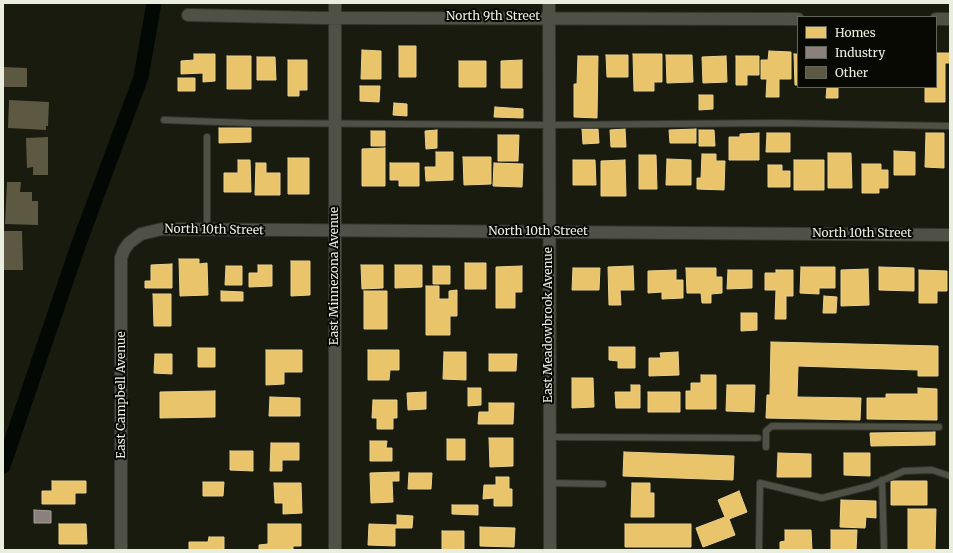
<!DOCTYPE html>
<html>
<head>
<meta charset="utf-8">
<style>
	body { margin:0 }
	#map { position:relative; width:953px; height:553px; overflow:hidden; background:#191b0e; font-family:Merriweather,serif }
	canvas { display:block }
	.frame { position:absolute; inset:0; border:4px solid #eaeede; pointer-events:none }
	.legend { position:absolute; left:797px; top:16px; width:140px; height:72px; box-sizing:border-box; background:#080902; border:1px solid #62655a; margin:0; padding:5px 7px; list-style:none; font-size:12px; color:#eaeede }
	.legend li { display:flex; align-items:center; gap:8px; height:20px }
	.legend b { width:20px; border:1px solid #62655a }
</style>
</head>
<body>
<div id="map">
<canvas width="953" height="553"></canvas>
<div class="frame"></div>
<ul class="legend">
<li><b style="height:11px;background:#e9c46a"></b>Homes</li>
<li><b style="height:11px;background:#8a817c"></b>Industry</li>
<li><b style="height:11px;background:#5d5842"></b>Other</li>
</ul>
</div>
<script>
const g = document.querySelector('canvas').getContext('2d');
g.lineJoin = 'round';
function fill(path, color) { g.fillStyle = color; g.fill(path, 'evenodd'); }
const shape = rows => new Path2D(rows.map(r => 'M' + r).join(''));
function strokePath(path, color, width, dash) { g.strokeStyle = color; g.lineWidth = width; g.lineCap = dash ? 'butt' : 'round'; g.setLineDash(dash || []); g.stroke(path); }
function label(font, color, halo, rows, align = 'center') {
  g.font = font + ' Merriweather,serif'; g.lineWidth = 4; g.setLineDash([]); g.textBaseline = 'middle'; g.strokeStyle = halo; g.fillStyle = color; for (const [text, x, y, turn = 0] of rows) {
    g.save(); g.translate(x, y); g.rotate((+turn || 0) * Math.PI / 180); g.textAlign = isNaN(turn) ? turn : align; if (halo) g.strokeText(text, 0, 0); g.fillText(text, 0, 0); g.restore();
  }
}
const homes = shape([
	[399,46,416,46,416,77,399,77,399,46],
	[362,50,381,51,381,79,361,79,362,50],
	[769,51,791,52,791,79,779,79,779,97,766,97,767,79,761,79,761,60,768,60,769,51],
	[936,53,950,53,950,63,945,63,945,102,925,102,925,87,936,87,936,53],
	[194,54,215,54,215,81,203,82,203,73,181,74,181,61,194,60,194,54],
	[633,54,662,54,662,82,654,82,654,91,634,91,633,54],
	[794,54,798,54,798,85,795,85,794,54],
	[606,55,628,55,628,77,607,77,606,55],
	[666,55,692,55,693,82,667,83,666,55],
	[227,56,251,56,251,89,227,89,227,56],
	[578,56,598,56,597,118,574,117,574,84,577,84,578,56],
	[726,56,727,82,703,83,702,57,726,56],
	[736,56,759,56,759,75,747,75,747,85,736,85,736,56],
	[257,57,275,57,276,80,257,80,257,57],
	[288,60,307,60,307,90,299,90,299,96,288,96,288,60],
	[522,60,522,88,501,88,501,61,522,60],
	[459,61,486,61,486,87,459,87,459,61],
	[178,78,195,78,195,91,178,91,178,78],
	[360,86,380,86,379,102,360,101,360,86],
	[827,87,838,87,838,98,826,98,827,87],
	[699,95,713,95,713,109,699,110,699,95],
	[394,103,407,104,407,116,393,115,394,103],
	[495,107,523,109,523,118,494,117,495,107],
	[219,128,251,128,251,142,219,143,219,128],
	[582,129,598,129,599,143,583,144,582,129],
	[625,129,626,147,611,147,610,130,625,129],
	[696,129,696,143,670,143,669,130,696,129],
	[437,130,437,148,426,149,425,131,437,130],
	[699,130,714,130,715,146,699,146,699,130],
	[371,131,385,131,385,146,371,146,371,131],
	[759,133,759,160,729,160,729,137,740,137,740,134,759,133],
	[767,133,790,133,790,152,766,152,767,133],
	[926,133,944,133,944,168,925,167,926,133],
	[498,135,519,135,518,161,498,161,498,135],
	[385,148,385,186,362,186,362,149,385,148],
	[894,151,915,152,915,175,894,175,894,151],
	[436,152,453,152,453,180,426,181,425,167,436,167,436,152],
	[828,153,851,153,852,188,828,188,828,153],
	[702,154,716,154,716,161,725,161,724,190,697,189,697,178,701,178,702,154],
	[639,155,656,155,657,189,639,189,639,155],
	[463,157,491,157,491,184,464,185,463,157],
	[288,158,309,158,309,194,288,194,288,158],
	[667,159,691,160,691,185,666,185,667,159],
	[238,160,250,160,251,192,224,192,224,173,238,173,238,160],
	[573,160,595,160,596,185,573,185,573,160],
	[625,160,626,196,601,196,601,161,625,160],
	[794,160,824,160,824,190,794,190,794,160],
	[256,163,266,163,266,173,280,173,280,195,255,195,256,163],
	[390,163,419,163,419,186,399,186,399,180,390,180,390,163],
	[494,163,523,164,522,187,493,186,494,163],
	[862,164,881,164,881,170,888,170,888,188,879,188,879,193,862,193,862,164],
	[768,165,782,165,782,171,790,171,790,187,768,187,768,165],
	[179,259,199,259,199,264,207,263,208,295,180,296,179,259],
	[291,261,310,261,310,295,291,296,291,261],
	[465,263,486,263,486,289,465,289,465,263],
	[172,264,172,288,145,288,145,281,151,281,151,265,172,264],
	[258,265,272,265,272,286,249,287,249,273,258,273,258,265],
	[361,265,383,265,383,288,362,289,361,265],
	[395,265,422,265,422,287,395,288,395,265],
	[226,266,242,266,242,285,225,285,226,266],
	[433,266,450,266,450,284,433,284,433,266],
	[522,266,522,292,515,292,515,308,496,308,496,267,522,266],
	[633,266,634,290,620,290,621,305,609,305,608,267,633,266],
	[801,267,835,267,835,288,819,288,819,294,800,293,801,267],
	[879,267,914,268,914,291,879,290,879,267],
	[573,268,600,268,599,290,572,290,573,268],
	[686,268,716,268,716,277,722,277,722,293,711,294,711,303,702,303,701,293,687,293,686,268],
	[868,269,869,305,841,306,841,270,868,269],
	[676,270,676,280,683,280,683,298,662,299,662,292,648,293,648,271,676,270],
	[728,270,752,270,752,288,727,289,728,270],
	[776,270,793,270,793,296,786,296,786,319,775,319,776,290,765,290,765,273,776,273,776,270],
	[919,270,947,271,947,291,937,291,937,303,919,303,919,270],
	[426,286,439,286,439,299,449,299,449,291,457,290,457,316,450,316,450,335,426,335,426,286],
	[221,291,243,292,243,301,221,301,221,291],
	[364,291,387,291,387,329,364,329,364,291],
	[153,294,171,294,171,326,154,326,153,294],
	[824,296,837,297,836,313,823,313,824,296],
	[741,313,757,313,757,330,741,331,741,313],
	[771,342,938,346,938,376,918,376,918,370,798,366,797,397,861,398,860,420,766,418,767,395,770,395,771,342],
	[609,347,635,347,635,368,618,368,618,361,609,360,609,347],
	[198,348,215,348,215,367,198,367,198,348],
	[266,350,302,350,302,372,284,372,284,384,266,385,266,350],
	[368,350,399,350,399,370,390,370,389,380,368,380,368,350],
	[444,352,466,352,466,380,443,379,444,352],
	[678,352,679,375,649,376,649,358,661,358,660,353,678,352],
	[155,354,172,354,172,374,154,373,155,354],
	[489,354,517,354,516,371,489,371,489,354],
	[701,375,716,375,716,409,686,409,686,391,691,391,691,383,701,383,701,375],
	[572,378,593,378,594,407,572,408,572,378],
	[631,385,640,385,640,408,616,408,615,392,631,392,631,385],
	[727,385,755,385,754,412,726,411,727,385],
	[468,388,481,388,481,405,468,406,468,388],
	[918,388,937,389,937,420,867,419,867,398,886,398,886,394,918,394,918,388],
	[215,391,215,417,160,418,160,392,215,391],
	[426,392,426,409,408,410,407,393,426,392],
	[648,392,680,392,680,412,648,412,648,392],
	[270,397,300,398,300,416,269,416,270,397],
	[373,400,397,400,397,418,393,418,393,429,377,429,377,418,372,418,373,400],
	[489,403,514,403,513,424,478,424,479,412,489,412,489,403],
	[935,432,935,445,871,446,870,433,935,432],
	[489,438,513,438,513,466,490,467,489,438],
	[447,439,465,439,465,460,447,460,447,439],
	[370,441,387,441,386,448,392,448,392,461,370,461,370,441],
	[271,443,299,443,299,460,282,460,282,471,270,471,271,443],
	[230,451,253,451,253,471,230,470,230,451],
	[624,452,734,456,733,480,623,476,624,452],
	[778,453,811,454,811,477,777,477,778,453],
	[844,453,870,453,870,476,844,475,844,453],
	[399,472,399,481,392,481,393,502,371,503,370,473,399,472],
	[409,473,432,473,431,489,408,489,409,473],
	[496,477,509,477,509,489,512,489,512,506,494,506,494,498,483,499,484,485,496,485,496,477],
	[52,481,86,481,86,493,75,493,75,504,42,504,42,491,52,491,52,481],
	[891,481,927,481,927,505,891,505,891,481],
	[203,482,224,482,223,496,203,496,203,482],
	[274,483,301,483,302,513,283,514,283,503,275,503,274,483],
	[632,483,650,483,650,493,654,493,654,517,631,517,632,483],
	[739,491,747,512,729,519,735,535,703,547,696,528,725,517,718,500,739,491],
	[841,500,876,501,876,518,866,517,865,528,840,527,841,500],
	[452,505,478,505,478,515,452,514,452,505],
	[908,509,936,509,935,550,908,550,908,509],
	[397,515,413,516,412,528,395,528,395,546,368,545,369,524,397,525,397,515],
	[59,524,86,524,87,544,59,544,59,524],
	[268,524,301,524,301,546,293,546,293,550,259,550,259,545,268,544,268,524],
	[625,524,691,524,691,547,625,547,625,524],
	[480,527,515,528,514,547,480,546,480,527],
	[785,530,811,530,812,550,780,550,780,542,785,541,785,530],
	[831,530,857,530,856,550,831,550,831,530],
	[442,531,464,531,464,550,442,550,442,531],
	[209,537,224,537,224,550,189,550,189,542,208,542,209,537]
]);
fill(homes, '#e9c46a');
strokePath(homes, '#e9d18d', 1);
const industry = shape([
	[34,510,51,511,51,523,34,523,34,510]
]);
fill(industry, '#8a817c');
strokePath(industry, '#a7a299', 1);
strokePath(shape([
	[3,466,78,246,141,77,154,3]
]), '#020905', 15);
fill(shape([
	[3,67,27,68,27,87,3,87],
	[9,100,49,102,48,126,46,126,46,130,8,128],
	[48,137,48,175,33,175,33,167,27,168,26,138],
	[7,182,21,182,20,192,32,192,32,201,38,201,38,225,5,224],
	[3,231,22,231,23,270,3,270]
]), '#5d5842');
const service = shape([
	[164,120,249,123,549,125,778,123,950,126],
	[207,230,207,137],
	[549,437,758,438],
	[766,447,766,431,772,426,939,427],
	[882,480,884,549],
	[549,483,603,484],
	[759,548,760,483,822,498,870,486,904,471,932,470,950,476]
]);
const minor = shape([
	[549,3,550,550],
	[188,15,321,18,798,19],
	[936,19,950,19],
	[121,550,121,258,124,250,129,243,141,234,162,229,950,235],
	[335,550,335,3]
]);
strokePath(service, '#32342a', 8);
strokePath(minor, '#32342a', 14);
strokePath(service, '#4f5146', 6);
strokePath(minor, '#4f5146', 12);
label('12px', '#eaeede', '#080902', [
	["North 9th Street",493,17],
	["North 10th Street",214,230,1],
	["North 10th Street",538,232],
	["North 10th Street",862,234],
	["East Minnezona Avenue",335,276,-90],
	["East Meadowbrook Avenue",549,325,-90],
	["East Campbell Avenue",122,395,-90]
]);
</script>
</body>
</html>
